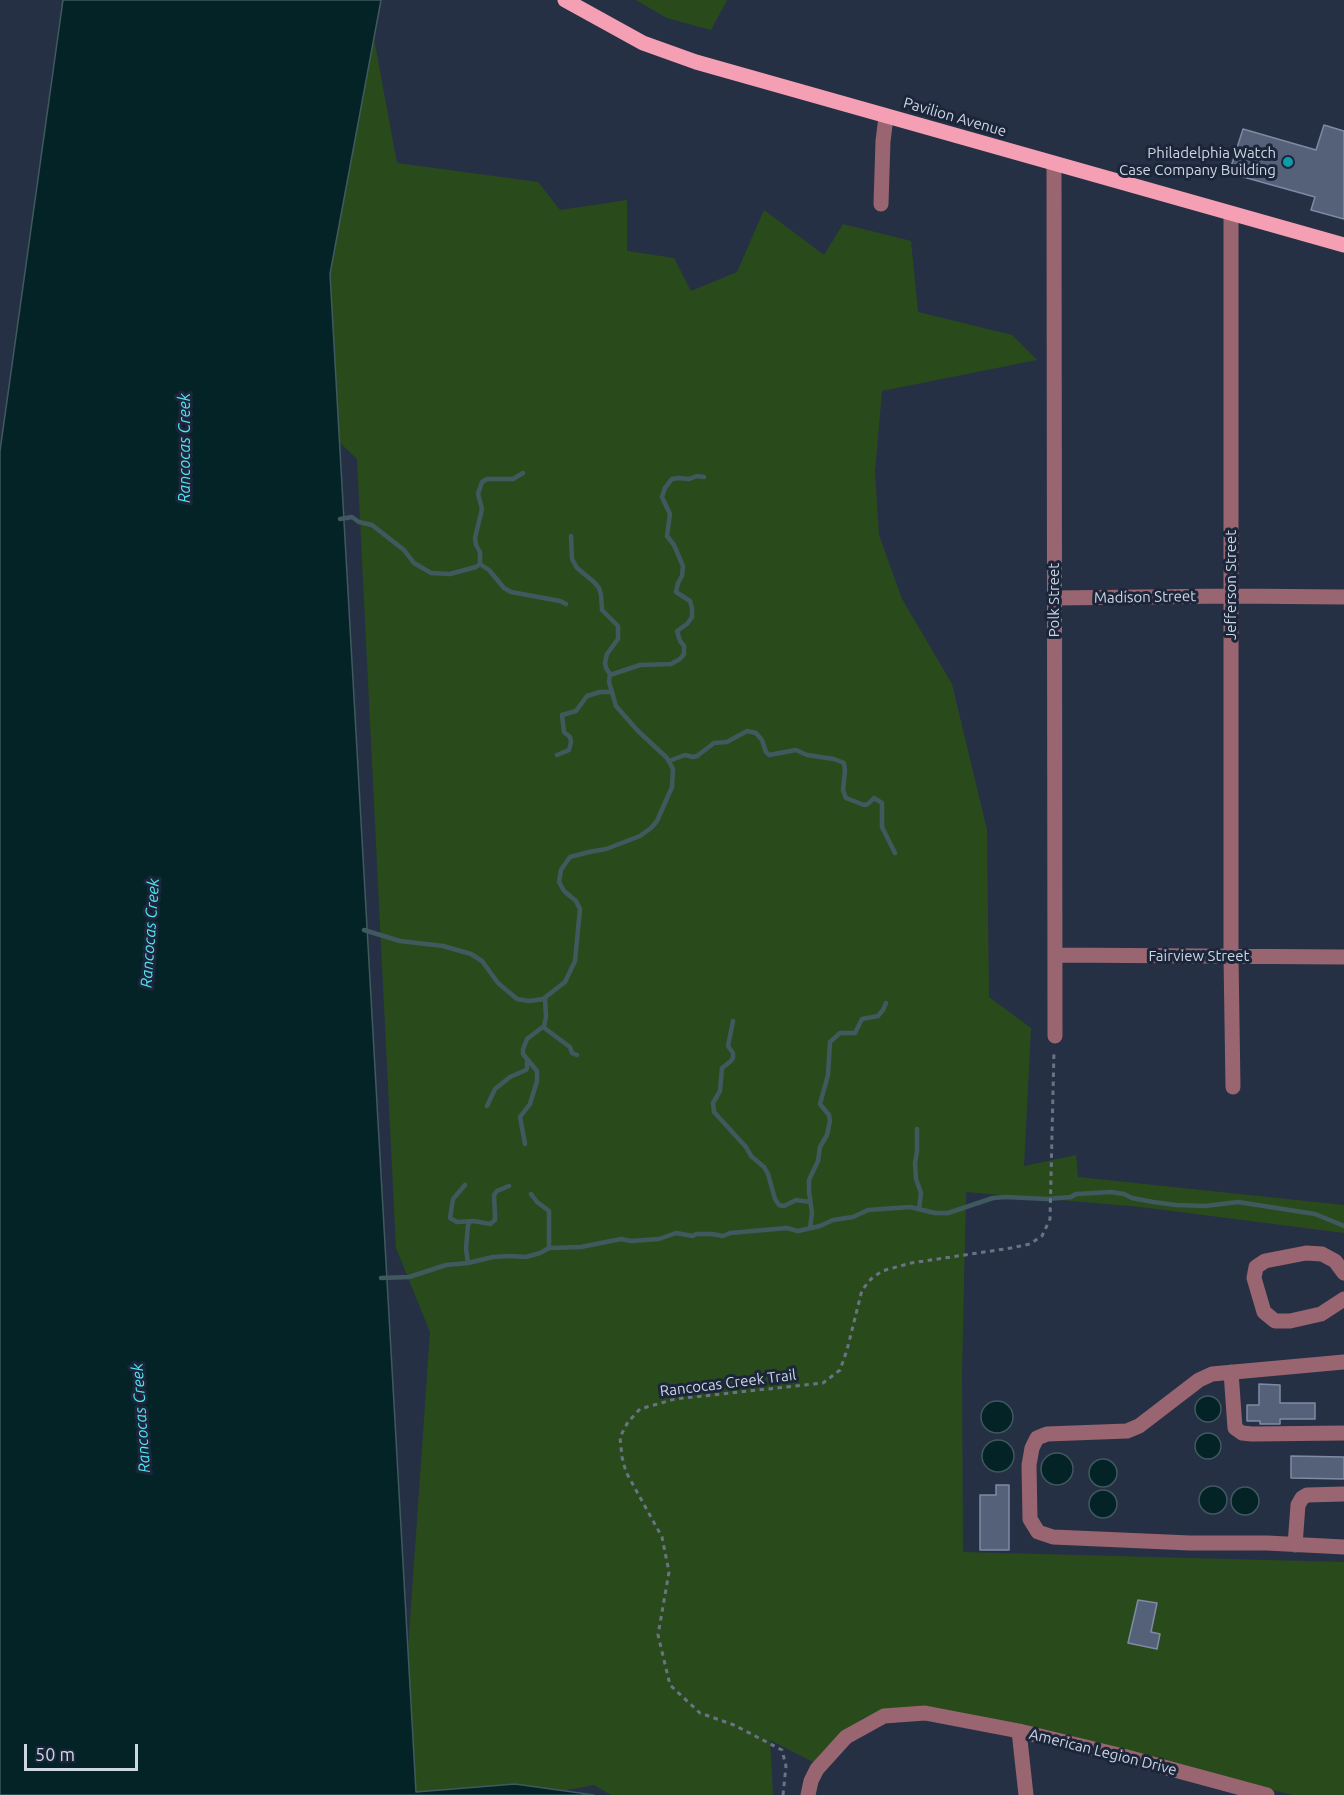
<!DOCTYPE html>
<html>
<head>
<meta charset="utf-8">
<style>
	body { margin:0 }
	#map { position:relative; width:1344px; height:1795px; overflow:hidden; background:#263044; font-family:Ubuntu,sans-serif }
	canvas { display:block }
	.scale { position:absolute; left:24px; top:1744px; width:114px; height:27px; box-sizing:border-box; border:3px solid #cfd6e3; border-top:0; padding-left:8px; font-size:18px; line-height:21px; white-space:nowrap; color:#cfd6e3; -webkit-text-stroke:4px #1c263a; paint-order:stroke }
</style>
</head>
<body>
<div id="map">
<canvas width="1344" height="1795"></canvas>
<div class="scale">50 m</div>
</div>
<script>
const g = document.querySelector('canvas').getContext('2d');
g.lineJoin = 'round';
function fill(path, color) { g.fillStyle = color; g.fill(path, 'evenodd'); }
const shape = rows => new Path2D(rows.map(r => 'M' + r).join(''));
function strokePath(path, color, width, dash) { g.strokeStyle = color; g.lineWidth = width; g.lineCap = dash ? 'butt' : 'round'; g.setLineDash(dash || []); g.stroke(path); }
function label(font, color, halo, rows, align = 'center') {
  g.font = font + ' Ubuntu,sans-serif'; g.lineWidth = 6; g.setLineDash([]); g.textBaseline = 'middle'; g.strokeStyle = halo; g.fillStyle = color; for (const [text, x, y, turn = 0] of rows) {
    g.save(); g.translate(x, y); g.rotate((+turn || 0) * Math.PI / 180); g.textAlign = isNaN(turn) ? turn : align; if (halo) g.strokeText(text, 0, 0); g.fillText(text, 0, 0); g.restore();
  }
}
fill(shape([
	[636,0,727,0,711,30,667,18],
	[369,12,397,163,538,182,560,210,627,200,627,251,674,258,691,291,737,272,764,210,824,255,843,224,911,241,918,312,1012,335,1037,360,882,391,875,472,879,535,902,599,952,684,987,830,989,997,1031,1028,1024,1166,1076,1155,1078,1177,1344,1205,1344,1233,1141,1207,966,1192,962,1373,963,1552,1344,1562,1344,1795,1293,1795,918,1706,863,1718,817,1764,770,1740,773,1795,611,1795,594,1785,540,1795,398,1795,430,1332,396,1248,357,459,332,435,322,322]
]), '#294b1c');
const water = shape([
	[63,0,381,0,330,274,416,1792,515,1784,594,1795,0,1795,0,451,63,0],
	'1195 1409a13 13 0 1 1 26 0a13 13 0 1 1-26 0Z',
	'981 1417a16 16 0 1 1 32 0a16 16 0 1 1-32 0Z',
	'1195 1446a13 13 0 1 1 26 0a13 13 0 1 1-26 0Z',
	'982 1456a16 16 0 1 1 32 0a16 16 0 1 1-32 0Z',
	'1041 1469a16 16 0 1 1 32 0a16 16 0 1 1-32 0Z',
	'1089 1473a14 14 0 1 1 28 0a14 14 0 1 1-28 0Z',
	'1199 1500a14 14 0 1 1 28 0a14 14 0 1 1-28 0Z',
	'1231 1501a14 14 0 1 1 28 0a14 14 0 1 1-28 0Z',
	'1089 1504a14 14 0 1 1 28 0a14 14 0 1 1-28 0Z'
]);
fill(water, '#032327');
strokePath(water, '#40595f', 1.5);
strokePath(shape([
	[340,519,352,517,359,522,372,525,404,550,414,563,431,573,450,574,476,567,480,564],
	[480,564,480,552,476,545,475,538,482,509,478,494,482,482,487,479,513,479,523,473],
	[480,564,489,570,504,588,511,592,560,601,566,604],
	[610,675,640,665,671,664,680,659,684,654,684,646,680,641,677,631,687,624,692,617,692,608,690,601,676,592,678,583,682,576,683,566,674,545,667,536,670,514,662,497,665,488,672,479,678,478,689,479,697,476,704,477],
	[557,755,569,750,571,742,570,737,564,732,562,715,576,711,587,696,600,692,612,692],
	[669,761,685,755,693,757,697,756,714,743,727,742,747,731,756,733,762,740,766,752,769,755,796,750,807,755,834,759,844,763,845,771,843,790,846,798,864,805,868,804,874,798,882,803,882,827,895,853],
	[364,930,400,941,443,946,471,954,482,961,498,983,517,999,529,1001,543,999,565,982,575,961,580,909,576,901,564,891,559,882,561,870,565,864,570,857,589,852,606,849,640,836,651,828,657,821,672,787,673,769,667,758,637,730,616,706,609,682,610,674,606,668,605,663,607,654,618,639,618,626,602,610,601,595,599,588,594,582,577,568,572,559,571,536],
	[733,1021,728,1046,733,1053,733,1058,731,1061,722,1068,720,1091,713,1103,714,1112,746,1147,751,1156,764,1167,768,1174,775,1199,779,1205,784,1206,796,1200,810,1202],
	[543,1027,570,1047,572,1053,577,1055],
	[487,1106,495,1089,510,1077,526,1070,527,1068,527,1060],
	[917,1129,917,1151,915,1163,916,1179,921,1193,919,1209],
	[525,1144,520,1117,530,1104,537,1081,537,1071,523,1054,523,1049,527,1039,544,1026,546,1017,545,998],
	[465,1185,453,1199,450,1218,457,1222,474,1221,490,1224,495,1220,495,1216,494,1195,497,1191,509,1186],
	[531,1194,537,1202,549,1211,549,1248],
	[810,1228,812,1213,809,1192,809,1180,818,1161,820,1147,827,1135,830,1121,829,1115,820,1104,828,1075,830,1042,840,1033,855,1033,862,1019,878,1016,883,1010,886,1003],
	[468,1263,466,1249,468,1225,470,1222],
	[381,1278,409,1277,446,1265,468,1263,493,1257,510,1256,526,1257,540,1253,549,1248,581,1247,621,1239,631,1241,659,1239,676,1233,693,1236,696,1234,712,1234,723,1236,730,1233,787,1228,798,1231,820,1226,833,1220,853,1217,868,1210,910,1207,935,1213,948,1213,993,1198,1005,1197,1047,1199,1071,1197,1076,1194,1111,1192,1124,1194,1132,1198,1153,1202,1176,1205,1205,1206,1238,1202,1315,1214,1344,1226]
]), '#40595f', 4.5);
const building = shape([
	[1324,125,1344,131,1344,219,1311,210,1315,197,1229,173,1243,129,1316,150,1324,125],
	[1259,1384,1280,1385,1280,1403,1315,1403,1315,1419,1280,1419,1280,1424,1260,1424,1260,1421,1247,1421,1247,1405,1259,1405,1259,1384],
	[1291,1456,1344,1457,1344,1479,1291,1478,1291,1456],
	[996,1485,1009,1485,1009,1550,980,1550,980,1495,996,1495,996,1485],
	[1138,1600,1157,1603,1151,1632,1160,1634,1157,1649,1128,1643,1138,1600]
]);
fill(building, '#556178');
strokePath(building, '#7f8ba4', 1.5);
strokePath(shape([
	[783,1795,786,1766,782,1750,734,1725,700,1713,670,1685,658,1635,669,1572,662,1537,626,1472,622,1457,620,1437,628,1422,640,1409,675,1399,823,1383,840,1370,847,1350,862,1290,871,1279,882,1271,911,1263,1011,1248,1030,1244,1042,1236,1050,1219,1054,1050]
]), '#6a7384', 3, [4.5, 4.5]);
strokePath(shape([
	[1054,164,1055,1036],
	[881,204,883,141,886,117],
	[1231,214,1231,957,1233,1087],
	[1054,598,1231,596,1344,597],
	[1055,955,1344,957],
	[1344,1273,1335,1261,1322,1254,1306,1253,1265,1261,1256,1267,1254,1278,1264,1312,1275,1321,1290,1321,1321,1314,1344,1299],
	[1344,1362,1212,1374,1199,1380,1139,1426,1127,1431,1047,1434,1037,1438,1032,1448,1029,1465,1030,1519,1038,1532,1053,1537,1190,1543,1267,1543,1344,1547],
	[1231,1372,1235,1428,1242,1433,1252,1434,1344,1433],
	[1295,1545,1298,1505,1302,1498,1307,1495,1344,1494],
	[1019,1731,1026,1795],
	[808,1795,811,1781,817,1769,846,1737,884,1716,925,1713,1019,1731,1123,1756,1267,1795]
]), '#996571', 15);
strokePath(shape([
	[565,0,643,43,696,62,1344,245]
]), '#f59fb4', 15);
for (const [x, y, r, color] of [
	[1288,162,6,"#0f9aa8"]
]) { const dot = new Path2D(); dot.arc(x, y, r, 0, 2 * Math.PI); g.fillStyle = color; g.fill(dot); strokePath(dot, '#1c263a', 2); }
label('15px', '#cfd6e3', '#1c263a', [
	["Pavilion Avenue",955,117,16],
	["Jefferson Street",1231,585,-90],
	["Madison Street",1145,597,-1],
	["Polk Street",1054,600,-90],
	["Fairview Street",1199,956],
	["Rancocas Creek Trail",728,1383,-7],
	["American Legion Drive",1103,1752,14]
]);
label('15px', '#cfd6e3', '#1c263a', [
	["Philadelphia Watch",1276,153],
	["Case Company Building",1276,170]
], 'right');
label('italic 16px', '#53e4f6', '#1c263a', [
	["Rancocas Creek",185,448,-90],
	["Rancocas Creek",150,933,-86],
	["Rancocas Creek",141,1418,-94]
]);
</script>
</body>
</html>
